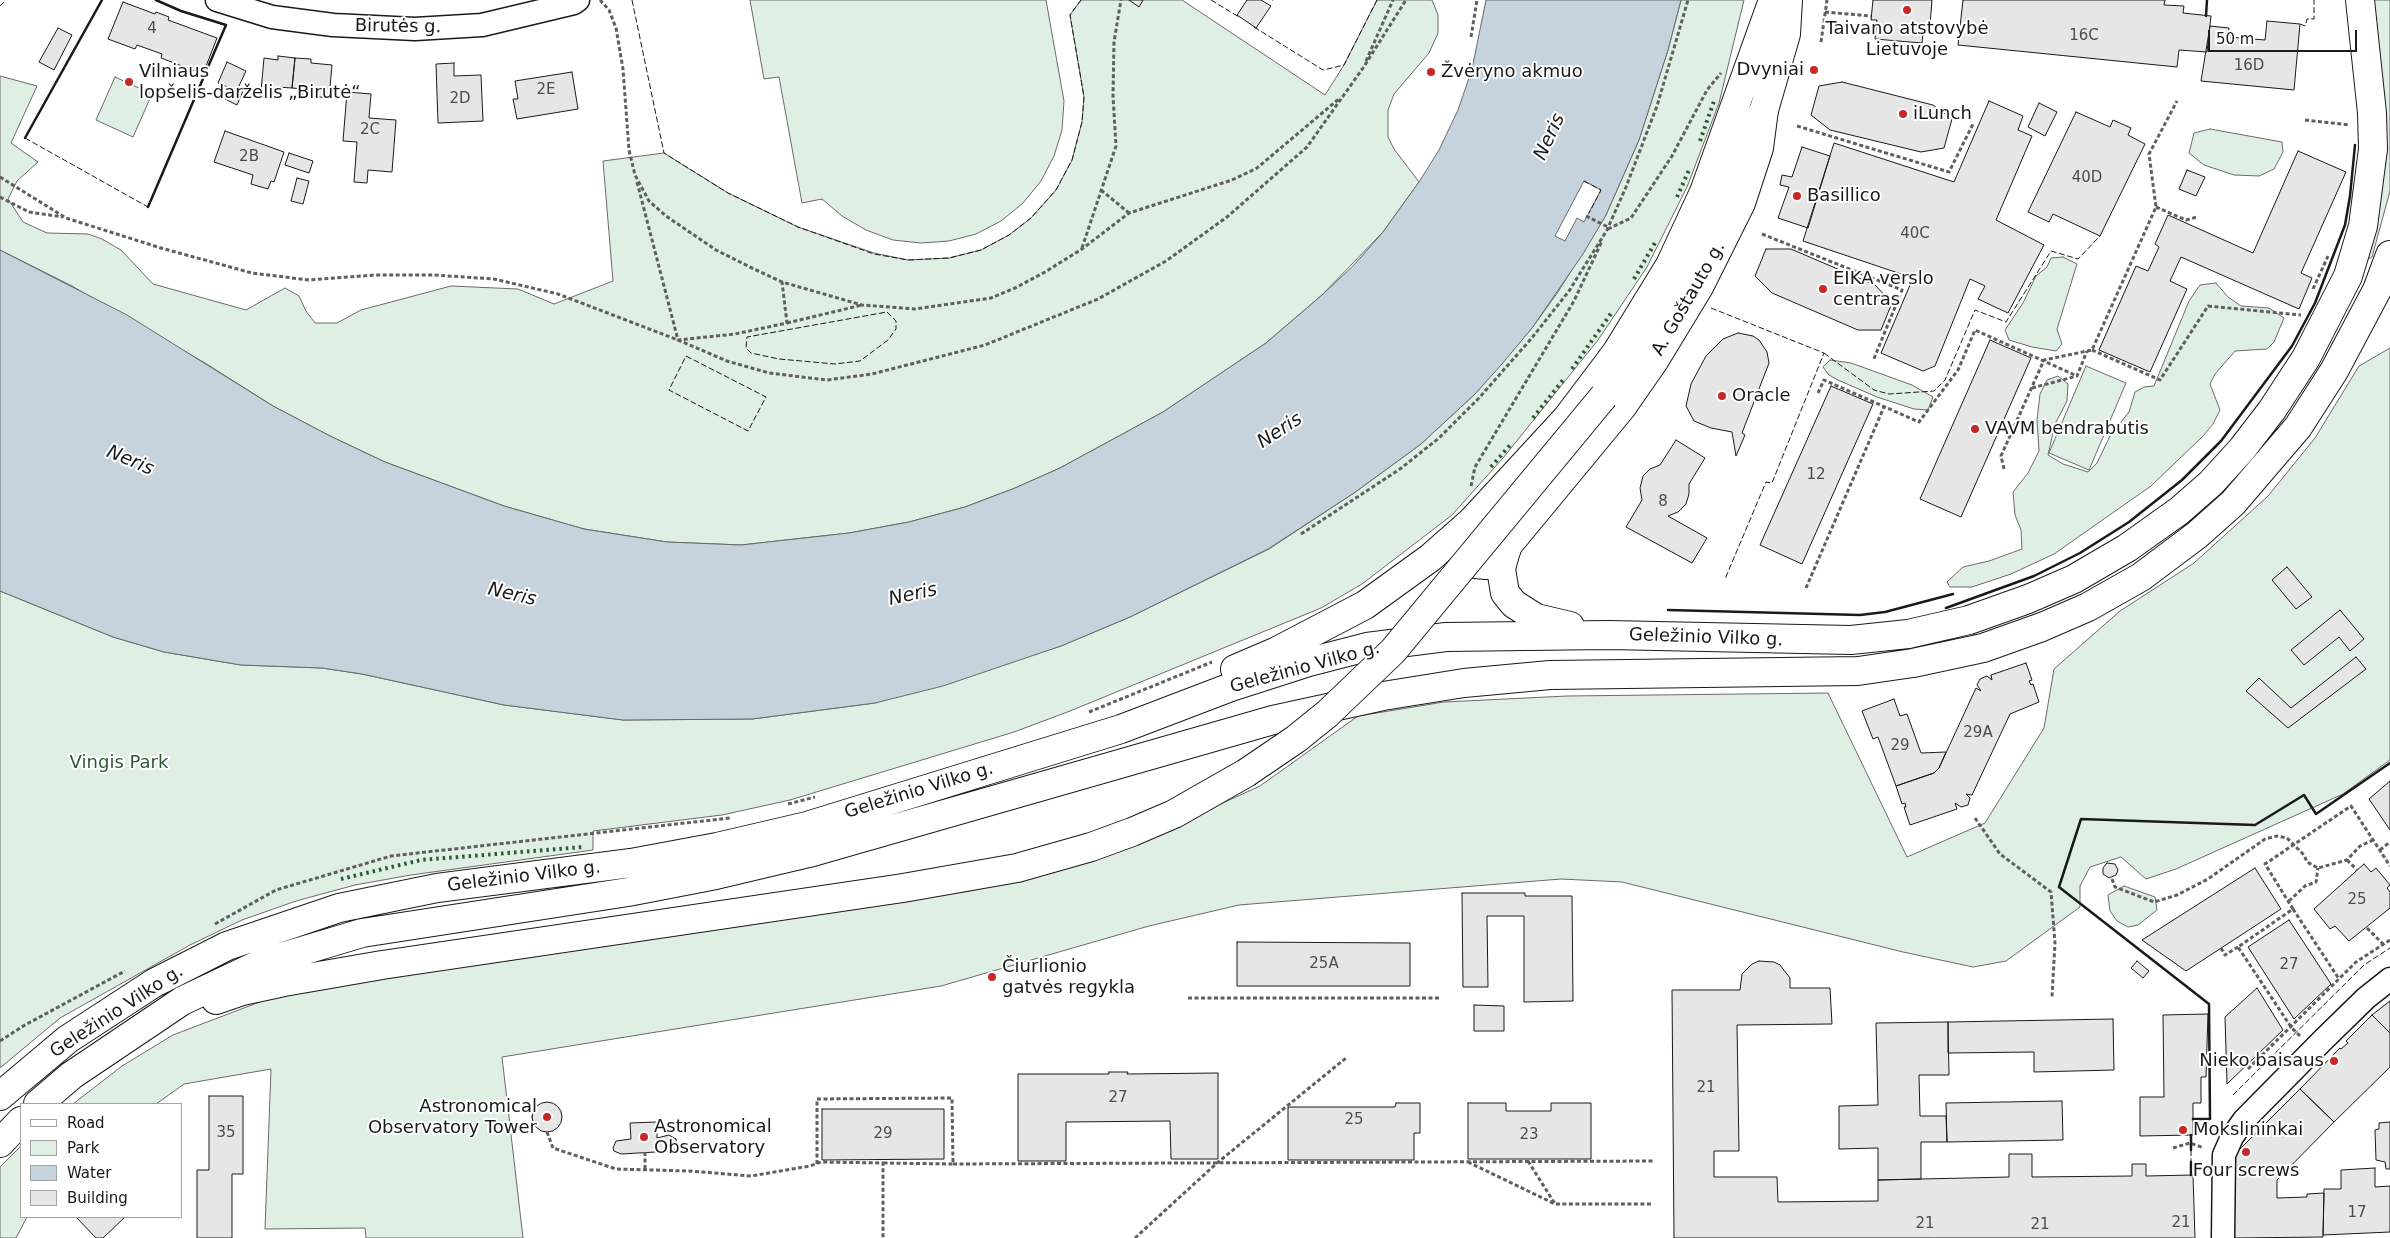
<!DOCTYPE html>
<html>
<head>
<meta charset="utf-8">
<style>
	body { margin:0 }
	#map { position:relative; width:2390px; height:1238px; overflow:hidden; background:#fff; font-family:"DejaVu Sans",sans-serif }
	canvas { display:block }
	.legend { position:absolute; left:20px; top:1103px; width:162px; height:115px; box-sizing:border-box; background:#fff; border:1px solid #a3a3a3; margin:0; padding:6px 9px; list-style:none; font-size:15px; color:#1a1a1a }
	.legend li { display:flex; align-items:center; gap:10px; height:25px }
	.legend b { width:25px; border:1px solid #a3a3a3 }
	.scale { position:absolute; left:2208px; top:30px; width:149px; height:22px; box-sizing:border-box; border:2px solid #1a1a1a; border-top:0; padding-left:6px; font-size:15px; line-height:18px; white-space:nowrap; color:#1a1a1a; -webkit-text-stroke:4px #fff; paint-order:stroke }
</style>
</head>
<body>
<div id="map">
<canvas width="2390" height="1238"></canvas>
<ul class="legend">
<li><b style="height:6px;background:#fff"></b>Road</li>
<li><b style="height:14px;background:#e0efe3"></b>Park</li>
<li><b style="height:14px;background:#c6d2dc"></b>Water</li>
<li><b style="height:14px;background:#e6e6e6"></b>Building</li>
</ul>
<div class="scale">50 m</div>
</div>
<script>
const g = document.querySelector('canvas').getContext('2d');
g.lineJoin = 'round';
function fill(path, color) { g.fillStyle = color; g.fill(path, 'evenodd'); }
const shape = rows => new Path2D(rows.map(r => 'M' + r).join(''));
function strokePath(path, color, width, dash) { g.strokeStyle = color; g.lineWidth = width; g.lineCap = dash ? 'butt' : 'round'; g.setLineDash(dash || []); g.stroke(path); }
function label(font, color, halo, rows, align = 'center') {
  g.font = font + ' "DejaVu Sans",sans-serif'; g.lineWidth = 4; g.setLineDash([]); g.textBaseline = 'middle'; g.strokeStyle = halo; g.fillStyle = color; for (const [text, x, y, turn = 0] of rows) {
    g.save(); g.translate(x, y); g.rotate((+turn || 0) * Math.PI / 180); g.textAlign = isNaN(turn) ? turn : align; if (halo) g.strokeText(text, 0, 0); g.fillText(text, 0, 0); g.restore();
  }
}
const green = shape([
	[750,0,1046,0,1064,101,1062,130,1054,156,1041,181,1023,203,1001,221,976,234,949,241,921,243,893,240,866,230,842,216,822,199,802,203,779,77,764,79,750,0],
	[1081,0,1182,0,1325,95,1344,65,1377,0,1432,0,1438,15,1438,33,1429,53,1394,94,1388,110,1388,137,1394,149,1419,182,1383,232,1322,295,1266,343,1163,412,1060,468,1015,488,965,507,909,522,849,533,741,545,667,542,584,529,504,506,385,462,330,436,273,406,205,363,72,286,0,250,0,76,37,86,11,143,38,162,17,181,8,199,23,222,47,233,88,234,102,239,121,250,153,284,246,310,285,288,299,296,306,311,315,323,337,323,361,310,451,286,518,289,554,304,613,281,603,161,664,153,728,193,798,227,874,253,908,260,949,258,981,250,1009,235,1031,218,1056,190,1072,160,1082,122,1084,97,1070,15,1081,0],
	[1681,0,1744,0,1719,103,1687,187,1647,267,1598,340,1503,458,1452,515,1362,584,1321,608,1070,711,1014,732,790,800,722,815,593,831,593,850,411,875,355,885,296,901,242,920,190,945,60,1018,0,1068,0,591,113,637,164,652,241,665,322,668,362,674,504,705,623,720,752,719,875,703,1061,646,1130,617,1269,549,1354,493,1421,444,1475,394,1532,328,1558,292,1606,215,1639,140,1668,50,1681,0],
	[2372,0,2390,0,2390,191,2372,257,2366,260,2372,0],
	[115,77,152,94,133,137,96,120,115,77],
	[2210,129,2282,142,2283,152,2274,169,2259,176,2234,175,2204,165,2189,153,2194,133,2210,129],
	[2063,257,2077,264,2057,329,2062,344,2056,351,2032,347,2009,340,2005,330,2023,303,2036,276,2047,267,2051,258,2063,257],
	[2216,283,2228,297,2241,306,2269,308,2284,318,2274,342,2267,349,2235,351,2215,374,2210,384,2220,410,2213,424,2203,436,2151,486,2054,554,2011,574,1972,587,1950,587,1947,582,1963,567,1989,561,2022,549,2021,530,2015,515,2013,492,2028,473,2039,451,2037,420,2040,394,2047,380,2058,376,2068,384,2067,401,2055,424,2048,455,2063,464,2088,472,2097,463,2110,436,2129,412,2135,392,2144,387,2154,386,2189,301,2200,285,2216,283],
	[2390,348,2390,760,2343,794,2176,869,2146,879,2121,857,2090,867,2080,886,2080,907,2006,961,1973,967,1903,952,1622,882,1561,879,1239,905,1149,926,941,986,502,1057,523,1238,366,1238,365,1228,265,1229,271,1069,184,1084,156,1104,73,1104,122,1066,173,1035,270,998,444,968,969,891,1062,869,1170,827,1260,786,1358,716,1444,702,1567,696,1828,693,1907,857,1985,823,2044,728,2054,669,2120,611,2194,563,2268,496,2315,438,2359,366,2390,348],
	[1830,360,1851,363,1912,385,1933,397,1928,410,1914,409,1877,397,1838,380,1829,375,1823,367,1830,360],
	[2086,366,2126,383,2089,470,2049,453,2086,366],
	[2124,886,2155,897,2157,910,2138,925,2128,927,2117,921,2110,911,2108,895,2124,886],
	[21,1146,21,1217,27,1217,16,1238,0,1238,0,1167,21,1146]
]);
fill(green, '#e0efe3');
strokePath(green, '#6a6a6a', 1);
const water = shape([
	[1486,0,1681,0,1668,50,1639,140,1606,215,1583,254,1532,328,1502,364,1475,394,1421,444,1354,493,1268,549,1130,617,1061,646,943,686,875,703,752,719,623,720,504,705,362,674,322,668,241,665,164,652,113,637,0,591,0,250,127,315,273,406,330,436,385,462,504,506,584,529,667,542,741,545,849,533,909,522,965,507,1015,488,1060,468,1163,412,1266,343,1322,295,1354,265,1383,232,1419,182,1439,150,1458,110,1472,69,1486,0]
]);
fill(water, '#c6d2dc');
strokePath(water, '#6a6a6a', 1);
const pier = shape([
	[1584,181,1601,190,1584,222,1577,218,1565,241,1555,236,1584,181]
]);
fill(pier, '#fff');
strokePath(pier, '#6a6a6a', 1);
const building = shape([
	[1129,0,1143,0,1139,7,1129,0],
	[1247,0,1261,0,1271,6,1256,28,1237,15,1247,0],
	[1873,0,1932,0,1930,25,1924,24,1922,43,1875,39,1877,20,1871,20,1873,0],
	[1963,0,2165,0,2164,5,2184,6,2183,13,2211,16,2207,52,2179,50,2177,67,1958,45,1963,0],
	[123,2,155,14,156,12,169,17,168,20,217,38,203,74,161,58,162,54,137,45,135,49,108,39,123,2],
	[2267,21,2300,24,2294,90,2201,81,2210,26,2229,28,2228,37,2265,40,2267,21],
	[58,28,72,35,54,70,39,62,58,28],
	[278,56,295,58,292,88,277,87,277,92,261,91,264,58,278,60,278,56],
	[295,58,311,59,311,63,332,65,329,98,302,95,303,89,292,88,295,58],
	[227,62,246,71,238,88,243,91,237,105,225,99,230,88,218,83,227,62],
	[454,63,454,76,481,75,483,121,438,123,436,64,454,63],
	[572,72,578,109,517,119,513,99,518,99,515,81,572,72],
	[1842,82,1933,105,1952,119,1944,148,1921,152,1830,130,1811,115,1819,86,1842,82],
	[347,92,371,94,369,118,396,120,392,172,368,170,367,183,354,182,357,142,343,141,347,92],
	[1989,101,2023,116,2018,130,2032,136,1996,220,2044,245,2008,313,1978,299,1985,286,1970,279,1935,366,1923,371,1881,353,1913,278,1803,241,1834,143,1954,182,1989,101],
	[2039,103,2057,112,2045,136,2028,127,2039,103],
	[2076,112,2110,127,2113,120,2131,128,2128,135,2145,144,2100,236,2053,214,2049,222,2028,212,2076,112],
	[225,131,284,152,274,182,271,181,268,189,251,184,253,175,214,162,225,131],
	[1802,147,1830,156,1808,228,1778,218,1789,187,1780,185,1782,175,1792,177,1802,147],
	[2298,151,2346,172,2301,273,2312,278,2299,309,2181,257,2170,281,2187,289,2150,372,2099,350,2136,266,2148,271,2159,247,2155,244,2168,215,2253,253,2298,151],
	[289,153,313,161,309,173,285,165,289,153],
	[2187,170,2205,177,2196,196,2179,189,2187,170],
	[297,178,309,181,303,204,291,201,297,178],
	[1766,249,1791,249,1875,285,1892,303,1881,330,1858,330,1772,293,1755,276,1766,249],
	[1738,333,1753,336,1759,340,1767,352,1769,363,1742,433,1745,435,1736,456,1732,432,1711,428,1694,421,1686,406,1691,384,1706,356,1723,339,1738,333],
	[1990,340,2031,358,1961,517,1920,499,1990,340],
	[1831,386,1873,404,1802,564,1760,545,1831,386],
	[1676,440,1705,458,1689,484,1689,494,1686,504,1678,512,1668,516,1707,538,1692,563,1626,527,1642,500,1640,488,1643,476,1650,469,1660,465,1676,440],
	[2287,567,2312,597,2296,609,2272,580,2287,567],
	[2340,610,2364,639,2350,651,2339,637,2304,665,2291,650,2340,610],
	[2356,657,2366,669,2288,728,2246,691,2259,678,2291,708,2356,657],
	[2026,663,2032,680,2029,681,2031,685,2033,684,2039,702,2010,714,1972,795,1966,794,1970,798,1968,805,1961,807,1955,803,1957,809,1910,825,1904,807,1906,807,1905,803,1902,804,1896,786,1934,773,1939,768,1976,688,1981,691,1977,685,1980,679,1987,676,1992,680,1991,675,2026,663],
	[1894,699,1900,716,1907,714,1921,753,1946,752,1939,768,1934,773,1896,786,1878,737,1873,739,1862,711,1894,699],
	[2390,781,2390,830,2369,799,2390,781],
	[2107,863,2115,864,2118,870,2116,875,2109,878,2103,874,2103,868,2107,863],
	[2364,864,2371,872,2376,868,2390,885,2387,888,2390,892,2390,908,2349,941,2335,926,2330,929,2314,909,2364,864],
	[2255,868,2281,909,2186,971,2142,940,2255,868],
	[1462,893,1525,893,1525,896,1572,896,1573,1001,1524,1002,1524,916,1487,916,1488,987,1463,987,1462,893],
	[2289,920,2331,984,2294,1019,2248,947,2289,920],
	[1237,942,1410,943,1410,986,1237,986,1237,942],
	[1759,961,1774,962,1780,965,1790,978,1790,988,1830,988,1832,1024,1737,1025,1739,1151,1714,1151,1714,1177,1777,1177,1778,1202,1878,1201,1878,1180,2009,1177,2009,1154,2032,1154,2032,1177,2132,1176,2132,1164,2146,1164,2146,1176,2193,1175,2195,1238,1674,1238,1672,990,1740,990,1742,974,1752,964,1759,961],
	[2137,961,2149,971,2143,978,2131,968,2137,961],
	[2257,988,2283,1030,2227,1084,2225,1017,2257,988],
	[2390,1001,2390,1033,2372,1015,2390,1001],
	[1474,1005,1504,1006,1504,1031,1474,1031,1474,1005],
	[2208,1014,2206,1077,2201,1077,2201,1103,2193,1103,2193,1135,2140,1136,2140,1097,2164,1097,2163,1015,2208,1014],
	[2372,1015,2390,1033,2390,1067,2334,1122,2300,1089,2340,1048,2341,1049,2348,1043,2346,1041,2372,1015],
	[2113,1019,2114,1070,2034,1072,2034,1052,1948,1053,1948,1022,2113,1019],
	[1948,1022,1949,1075,1919,1075,1920,1116,1946,1116,1947,1142,1921,1142,1921,1179,1878,1180,1878,1148,1839,1149,1839,1106,1878,1105,1876,1023,1948,1022],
	[1109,1072,1128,1072,1127,1074,1218,1073,1218,1159,1171,1159,1170,1121,1066,1122,1066,1161,1018,1161,1018,1074,1109,1074,1109,1072],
	[2300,1089,2334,1122,2277,1180,2277,1198,2307,1197,2307,1194,2324,1193,2323,1237,2233,1238,2233,1156,2300,1089],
	[209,1096,243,1096,243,1174,232,1174,232,1238,197,1238,197,1170,209,1170,209,1096],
	[2062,1101,2063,1140,1947,1142,1946,1103,2062,1101],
	'532 1117a15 15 0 1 1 30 0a15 15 0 1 1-30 0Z',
	[1396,1103,1420,1103,1420,1133,1414,1133,1414,1160,1288,1160,1288,1107,1395,1107,1396,1103],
	[1468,1103,1506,1103,1506,1111,1551,1111,1551,1103,1591,1103,1591,1159,1468,1159,1468,1103],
	[822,1109,944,1109,944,1159,822,1160,822,1109],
	[657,1122,657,1138,669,1135,676,1139,677,1147,673,1151,621,1154,614,1151,613,1148,616,1141,631,1139,630,1123,657,1122],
	[2390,1122,2390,1169,2386,1169,2385,1162,2376,1160,2375,1130,2379,1129,2379,1123,2390,1122],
	[2375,1168,2375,1187,2390,1186,2390,1232,2323,1235,2324,1189,2341,1189,2341,1170,2375,1168],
	[76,1217,125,1217,103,1238,96,1238,76,1217]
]);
fill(building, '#e6e6e6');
strokePath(building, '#1a1a1a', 1);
const minor = shape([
	[217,0,272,17,333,25,415,29,482,25,574,3,578,0],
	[2223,1238,2224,1155,2232,1137,2244,1120,2323,1040,2366,998,2390,979]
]);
const major = shape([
	[1773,0,1704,192,1670,265,1616,353,1567,418,1472,521,1464,539,1464,549,1466,558,1475,564,1486,565,1504,557,1508,545,1622,407,1654,361,1699,287,1741,203,1759,148,1764,110,1786,34,1788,0]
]);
const highway = shape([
	[1604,396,1650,336,1676,291,1700,245,1748,137,1764,110],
	[1504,557,1501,569,1505,593,1514,604,1536,618,1570,626],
	[1235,669,1277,651,1365,605,1430,558,1472,521],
	[216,1000,242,991,284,982,382,965,903,888,1017,868,1091,847,1132,832,1174,814,1246,773],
	[0,1096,68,1039,154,983,227,946,339,908,437,888,631,863,717,847,807,826,1121,729,1231,687,1309,662,1367,647,1446,637,1608,635,1851,640,1908,634,1969,620,2028,599,2074,579,2127,548,2179,511,2211,483,2242,449,2272,410,2306,358,2348,276,2363,226,2373,149,2372,113,2360,0],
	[38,1104,72,1075,182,1001,262,963,362,933,628,892,716,875,809,853,1273,720,1383,696,1464,683,1550,675,1858,671,1913,663,1983,648,2042,627,2088,607,2141,577,2197,535,2233,503,2298,427,2334,371,2377,290,2390,255],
	[0,1143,21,1121]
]);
strokePath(minor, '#1a1a1a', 25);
strokePath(major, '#1a1a1a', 30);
strokePath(highway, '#1a1a1a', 30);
strokePath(shape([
	[600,0,609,10,616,28,623,69,629,150,635,175,649,201,666,216,716,250,754,269,782,282,862,305,915,309,991,298,1015,288,1045,272,1082,249,1129,213,1232,180,1257,168,1340,98],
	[1825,12,1871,16],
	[1471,37,1477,0],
	[1821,42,1827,0],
	[1366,61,1393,0],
	[2305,120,2350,125],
	[1797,126,1949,172,1973,124],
	[0,177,66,218,161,248,252,273,309,280,375,275,434,275,494,279,558,294,678,340,727,361,769,373,827,380,872,374,985,345,1098,299,1166,261,1227,217,1307,147,1363,68,1406,0],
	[637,182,678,340,735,334,787,323,782,282],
	[1101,190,1129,213],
	[0,197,29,212,63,217],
	[2156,207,2186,220,2197,217],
	[1586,216,1608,227],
	[1608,229,1631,218,1672,156,1707,90,1721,73],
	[1762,234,1902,290,1873,361],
	[1082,248,1116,146,1113,96,1114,42,1121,0],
	[2313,289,2328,256],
	[787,323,862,305],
	[2092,350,2160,380,2208,306,2301,315],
	[2032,388,2077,376,2087,351],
	[1818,393,1824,380,1919,422,1958,370,1975,330,2077,376],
	[2004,469,2001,456,2044,360,2092,350,2156,207,2149,154,2177,101],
	[1471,486,1475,467,1574,301,1602,241],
	[1301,534,1400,469,1439,438,1479,398,1531,339,1569,291,1607,230,1626,187,1657,106,1688,0],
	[1806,588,1884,407],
	[1089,712,1212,662],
	[788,804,815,797],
	[1975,818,2000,854,2051,892,2055,943,2052,997],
	[2380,850,2390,842],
	[2347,860,2357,870],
	[2112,879,2115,887,2154,902,2177,895,2208,879,2265,839,2277,836,2287,838,2304,855,2307,862,2318,868,2347,860,2360,846,2373,840],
	[2289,901,2305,886,2316,882,2318,868],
	[2293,909,2265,864,2351,806,2390,866],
	[215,924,276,890,391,856,730,818],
	[2367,928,2384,945],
	[2221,948,2225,955,2238,947],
	[1188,998,1441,998],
	[2300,1036,2291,1027,2238,947,2293,909,2339,979],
	[0,1041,25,1025,125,971],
	[2248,1069,2356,962,2390,940],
	[547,1132,553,1148,616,1169,689,1171,751,1176,810,1166,821,1162,883,1163,883,1238],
	[2173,1148,2190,1143,2204,1148],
	[645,1152,645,1170],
	[1528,1161,1555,1204],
	[1468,1162,1555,1204,1653,1204],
	[817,1164,817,1099,952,1098,953,1164,883,1163],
	[953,1164,1653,1161],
	[1135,1238,1217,1163,1346,1058]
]), '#5f5f5f', 3, [4, 2.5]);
strokePath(minor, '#fff', 22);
strokePath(major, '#fff', 28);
strokePath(highway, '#fff', 28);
const highwayBridge = shape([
	[1246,773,1296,739,1327,714,1393,651,1604,396]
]);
strokePath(highwayBridge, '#1a1a1a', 30, []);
strokePath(highwayBridge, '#fff', 28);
strokePath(shape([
	[1700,141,1714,101],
	[1677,197,1689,170],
	[1634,279,1656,241],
	[1572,369,1612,312],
	[1533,418,1563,380],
	[1491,467,1511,444],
	[341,879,421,860,583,847]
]), '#2b5a34', 4, [2.5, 4]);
strokePath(shape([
	[632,0,664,153,728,193,798,227,874,254,908,260,949,258,981,250,1009,235,1031,218,1056,190,1072,160,1082,122,1084,97,1070,15,1081,0],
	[1211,0,1239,17],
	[1272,0,1273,0],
	[0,6,6,0],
	[2300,24,2305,26,2307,19,2314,19,2314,0],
	[1254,27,1323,70,1332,68,1344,65,1377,0],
	[25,138,148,207],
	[1584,181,1601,190,1589,213],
	[1711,308,1824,353,1772,483,1766,482,1725,579],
	[887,312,896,321,896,329,888,340,860,361,835,364,779,359,751,353,746,348,747,337,887,312],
	[1824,353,1874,390,1889,394,1934,391,1945,380,1975,310,2006,322,2051,251,2078,259,2100,236],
	[686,356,766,397,748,431,669,390,686,356],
	[2233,1095,2364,965,2390,948],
	[2191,1150,2191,1162]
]), '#1a1a1a', 1, [6, 2.5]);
strokePath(shape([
	[2206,16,2207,0],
	[25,138,102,0],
	[148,207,226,25,181,11,156,0],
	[1946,608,2034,576,2080,553,2129,522,2182,480,2221,441,2292,346,2315,303,2345,225,2350,196,2355,145],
	[1668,610,1860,615,1885,612,1953,594],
	[2193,1119,2210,1119,2209,1004,2059,887,2081,819,2255,825,2304,795,2316,814,2390,763],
	[2191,1135,2191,1150],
	[2191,1162,2191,1175]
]), '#1a1a1a', 2.5);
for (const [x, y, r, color] of [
	[1907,10,5,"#c62828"],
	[1814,70,5,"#c62828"],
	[1431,72,5,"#c62828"],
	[129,82,5,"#c62828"],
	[1903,114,5,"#c62828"],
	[1797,196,5,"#c62828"],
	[1823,289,5,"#c62828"],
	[1722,396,5,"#c62828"],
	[1975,429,5,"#c62828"],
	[992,977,5,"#c62828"],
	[2334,1061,5,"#c62828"],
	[547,1117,5,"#c62828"],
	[2183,1130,5,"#c62828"],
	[644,1137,5,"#c62828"],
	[2246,1152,5,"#c62828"]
]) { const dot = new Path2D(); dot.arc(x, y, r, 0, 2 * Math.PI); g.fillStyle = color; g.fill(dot); strokePath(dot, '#fff', 2); }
label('15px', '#4d4d4d', null, [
	["4",152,29],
	["16C",2084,36],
	["16D",2249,66],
	["2E",546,90],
	["2D",460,99],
	["2C",370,130],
	["2B",249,157],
	["40D",2087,178],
	["40C",1915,234],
	["12",1816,475],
	["8",1663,502],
	["29A",1978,733],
	["29",1900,746],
	["25",2357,900],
	["25A",1324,964],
	["27",2289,965],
	["21",1706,1088],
	["27",1118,1098],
	["25",1354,1120],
	["35",226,1133],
	["29",883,1134],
	["23",1529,1135],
	["17",2357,1213],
	["21",2181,1223],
	["21",1925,1224],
	["21",2040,1225]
]);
label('18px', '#1a1a1a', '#fff', [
	["Birutės g.",398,27,1],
	["A. Goštauto g.",1689,299,-60],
	["Geležinio Vilko g.",1706,638,2],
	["Geležinio Vilko g.",1305,668,-15],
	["Geležinio Vilko g.",919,791,-17],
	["Geležinio Vilko g.",524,877,-7],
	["Geležinio Vilko g.",117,1012,-33]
]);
label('18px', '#1a1a1a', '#fff', [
	["Taivano atstovybė",1907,29,"center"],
	["Lietuvoje",1907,50,"center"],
	["Dvyniai",1804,70,"right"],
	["Vilniaus",139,72],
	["lopšelis-darželis „Birutė“",139,93],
	["Žvėryno akmuo",1441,72],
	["iLunch",1913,114],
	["Basillico",1807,196],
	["EIKA verslo",1833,279],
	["centras",1833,300],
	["Oracle",1732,396],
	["VAVM bendrabutis",1985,429],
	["Čiurlionio",1002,967],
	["gatvės regykla",1002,988],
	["Nieko baisaus",2324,1061,"right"],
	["Astronomical",537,1107,"right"],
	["Observatory Tower",537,1128,"right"],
	["Astronomical",654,1127],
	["Observatory",654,1148],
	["Mokslininkai",2193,1130],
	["Four screws",2246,1171,"center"]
], 'left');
label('18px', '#2b5a34', '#fff', [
	["Vingis Park",119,763]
]);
label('italic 19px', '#1a1a1a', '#fff', [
	["Neris",1550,137,-65],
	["Neris",1280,431,-33],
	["Neris",130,461,23],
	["Neris",512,595,13],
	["Neris",913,595,-12]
]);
</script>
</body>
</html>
